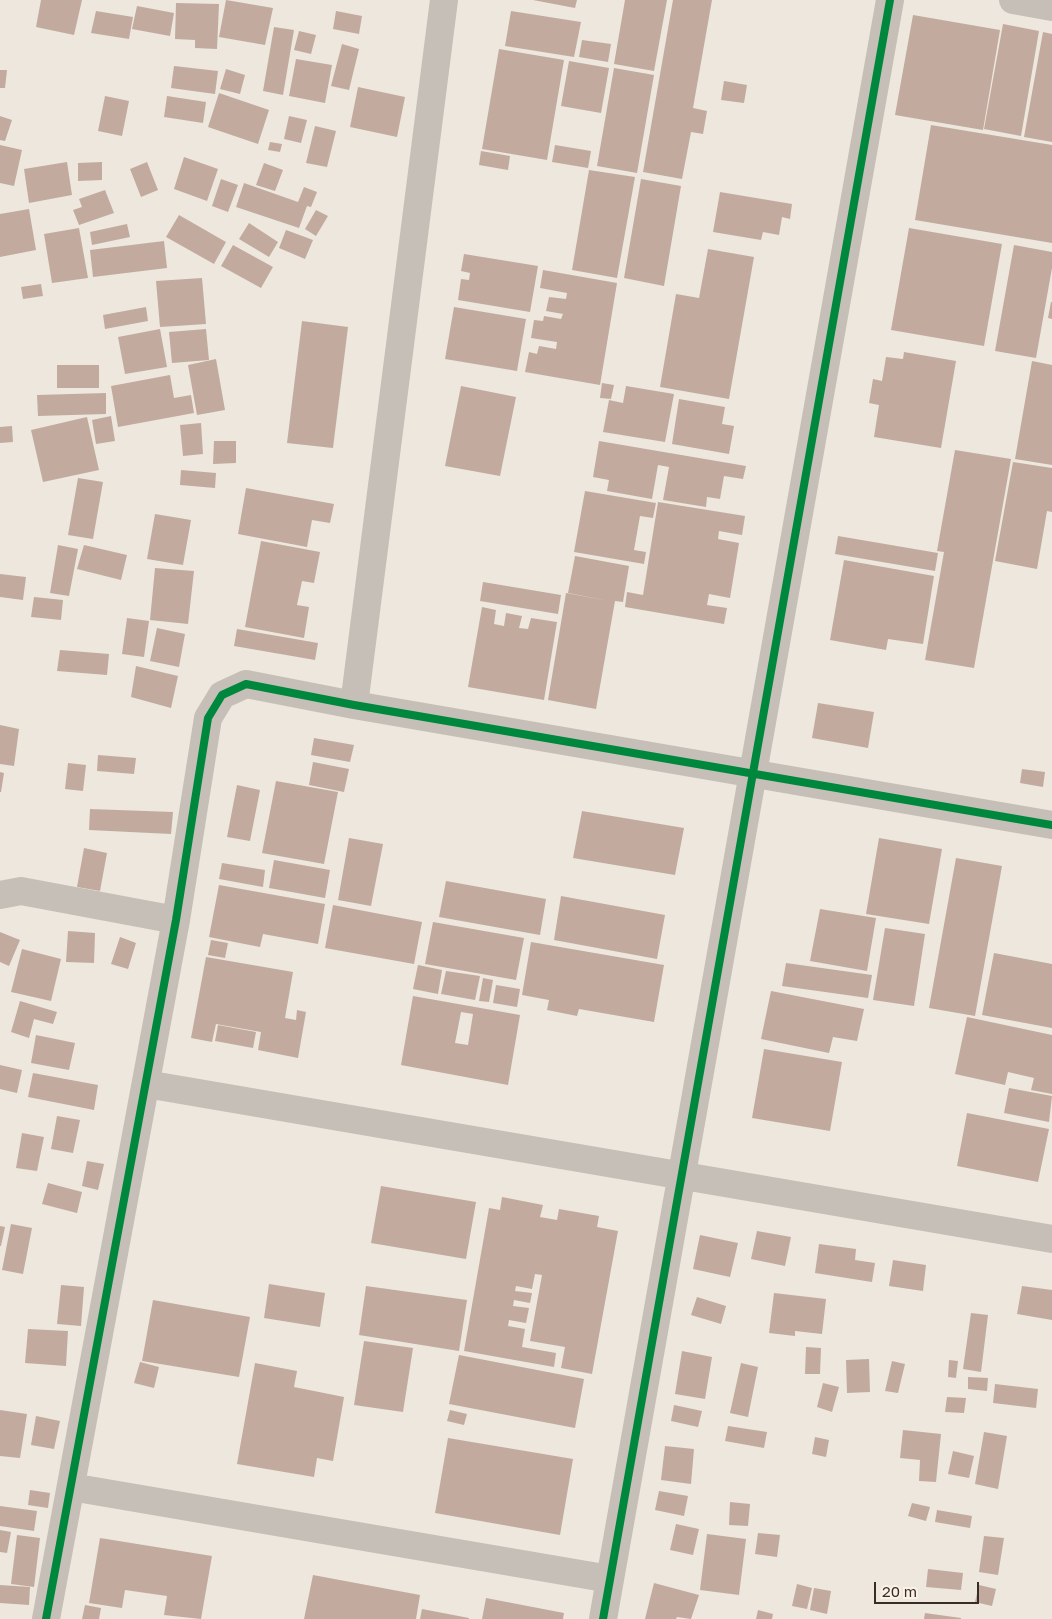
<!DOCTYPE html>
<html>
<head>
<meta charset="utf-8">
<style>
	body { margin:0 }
	#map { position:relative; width:1052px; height:1619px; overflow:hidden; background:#ede7de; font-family:"Golos Text",sans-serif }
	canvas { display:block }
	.scale { position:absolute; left:874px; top:1582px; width:105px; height:22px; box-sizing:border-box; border:2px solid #372c26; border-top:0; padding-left:6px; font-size:15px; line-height:18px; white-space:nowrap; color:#372c26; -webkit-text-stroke:4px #fbf2e5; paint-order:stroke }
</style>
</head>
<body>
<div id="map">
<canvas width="1052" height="1619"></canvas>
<div class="scale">20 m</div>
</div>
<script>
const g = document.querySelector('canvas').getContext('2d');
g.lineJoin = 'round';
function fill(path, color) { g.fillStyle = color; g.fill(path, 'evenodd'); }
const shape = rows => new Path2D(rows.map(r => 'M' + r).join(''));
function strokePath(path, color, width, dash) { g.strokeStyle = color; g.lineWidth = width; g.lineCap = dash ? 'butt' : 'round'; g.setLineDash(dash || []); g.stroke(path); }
fill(shape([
	[41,0,82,0,74,35,36,27],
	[226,0,273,8,265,45,219,37],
	[533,0,577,0,575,8],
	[625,0,667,0,654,71,614,64],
	[673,0,712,0,693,108,707,111,703,134,691,132,682,179,643,172],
	[176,3,219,4,217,49,195,48,195,40,175,39],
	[137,6,174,13,170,36,132,29],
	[96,11,133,17,129,39,91,33],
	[336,11,362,16,359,34,333,29],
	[511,11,581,22,574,57,505,46],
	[913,15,1000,30,983,130,895,115],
	[1003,24,1039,31,1021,136,984,129],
	[274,27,294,30,283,95,263,91],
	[299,31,316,35,311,54,294,50],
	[1043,32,1052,34,1052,142,1024,137],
	[582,40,611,44,608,62,579,57],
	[342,44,359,49,349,90,331,86],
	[499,49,564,60,547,160,482,149],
	[296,59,332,65,325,103,289,96],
	[569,61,609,68,601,113,561,106],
	[174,66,218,71,215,94,171,88],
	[614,68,654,75,637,173,597,166],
	[226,69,245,75,240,94,220,89],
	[0,70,7,70,5,88,0,88],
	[724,81,747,85,744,103,721,100],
	[358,87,405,97,397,137,350,127],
	[219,93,269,110,258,144,208,127],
	[105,96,129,101,122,136,98,131],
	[167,96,206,102,203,123,164,117],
	[0,116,12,120,5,141,0,140],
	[289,116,307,120,301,143,284,139],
	[931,125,1052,145,1052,243,915,220],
	[315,126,336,131,327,167,306,163],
	[270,142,282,144,280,152,268,150],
	[0,145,22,150,14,186,0,183],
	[555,145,591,151,588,168,552,162],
	[481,151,510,156,508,170,479,165],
	[184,157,218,169,207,201,174,189],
	[67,162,72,195,29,203,24,169],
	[102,162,102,180,78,181,78,163],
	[147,162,158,190,141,197,130,169],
	[264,163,283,170,275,191,256,185],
	[589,170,635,177,617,278,572,270],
	[221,179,238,185,228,212,212,206],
	[641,179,681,186,664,286,624,278],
	[244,183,298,202,304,187,317,192,311,207,307,206,299,228,236,207],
	[105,190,114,213,79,225,73,210,82,207,79,199],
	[720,192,792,204,790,219,782,217,779,235,763,232,761,240,713,232],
	[29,209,36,250,0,257,0,214],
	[316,210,328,216,316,236,305,229],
	[179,215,226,242,214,264,166,237],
	[249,223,278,242,269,257,239,239],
	[127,224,130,237,92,245,90,232],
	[79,228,88,278,52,283,44,234],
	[909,228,1002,244,984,346,891,330],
	[286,230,313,240,305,259,279,248],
	[164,241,167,268,93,277,90,250],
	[233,245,273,267,261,288,221,266],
	[1014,245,1052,252,1052,268,1036,358,995,351],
	[708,249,754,257,729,399,660,387,676,294,699,298],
	[464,254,538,266,530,312,458,300,461,279,469,280,470,273,461,271],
	[543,270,617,283,600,385,525,372,529,352,537,354,539,346,556,349,557,342,531,338,534,320,543,321,544,316,561,319,563,314,546,311,549,297,566,299,567,293,540,288],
	[202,278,206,324,160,327,156,281],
	[41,284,43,296,23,299,21,287],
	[1051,302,1052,302,1052,319,1048,318],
	[146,307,148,321,105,329,103,315],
	[454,307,526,319,517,371,445,359],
	[302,321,348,327,333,448,287,443],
	[160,329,167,367,125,374,118,337],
	[206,329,209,360,172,363,169,332],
	[904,352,956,361,941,448,874,437,879,405,869,403,873,379,882,381,886,357,903,359],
	[216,359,225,410,197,415,188,365],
	[1032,361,1052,365,1052,465,1015,459],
	[57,365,99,365,99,388,57,388],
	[170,375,174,398,191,395,194,413,118,427,111,386],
	[602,383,614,385,611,399,600,398],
	[461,386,516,397,500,476,445,466],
	[626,386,674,394,665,442,603,432,609,400,623,403],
	[106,393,106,414,38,416,37,395],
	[679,399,725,407,722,424,734,426,729,454,672,444],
	[111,416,115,441,96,444,92,420],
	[87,417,99,470,43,482,31,430],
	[201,423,203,454,183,456,180,425],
	[12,426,13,442,0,443,0,427],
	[214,441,236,441,236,463,213,464],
	[599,441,746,466,743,479,724,476,720,499,707,497,706,507,663,500,669,467,658,465,652,499,607,491,609,480,593,477],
	[955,450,1011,459,974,668,925,660,944,552,937,551],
	[1013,462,1052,468,1052,512,1047,511,1037,569,995,561],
	[181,470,216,473,215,488,180,485],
	[78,478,103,482,93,539,68,535],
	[246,488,334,504,330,523,312,520,307,547,238,534],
	[585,491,656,503,653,518,640,516,634,550,646,552,644,564,574,552],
	[658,502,745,516,742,535,719,531,718,539,739,543,730,598,709,594,707,605,727,608,724,624,625,607,627,592,643,595],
	[155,514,191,520,183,565,147,559],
	[838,536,938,553,935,571,835,554],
	[261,541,320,552,314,583,302,581,297,605,309,607,304,638,245,627],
	[58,545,78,549,69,596,50,593],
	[84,545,127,555,121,580,77,569],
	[575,556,629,566,623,602,615,601,596,709,548,700,566,593,609,601,568,593],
	[844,560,934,576,923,644,888,639,886,650,830,640],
	[155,568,194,571,188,624,150,620],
	[0,574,26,577,23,600,0,597],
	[483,582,561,595,558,614,480,601],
	[34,597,63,600,61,620,31,617],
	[482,607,496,610,494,624,504,626,506,613,522,616,519,628,528,629,531,618,557,622,544,700,468,687],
	[127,618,149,621,144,657,122,654],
	[157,628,185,634,179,667,150,661],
	[237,629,318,643,315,660,234,646],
	[60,650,109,654,107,675,57,671],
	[136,666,178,676,171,708,131,697],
	[818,703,874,712,868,748,812,738],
	[0,725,19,729,14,766,0,764],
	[314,738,354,745,350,762,311,755],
	[98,755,136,758,134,774,97,771],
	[313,762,349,769,344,792,309,785],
	[68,763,86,765,83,791,65,789],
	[1022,769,1045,772,1043,787,1020,783],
	[0,772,4,773,1,792,0,792],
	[276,781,338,792,324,864,262,853],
	[237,785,260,790,250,841,227,837],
	[90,809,173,812,171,834,89,830],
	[582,811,684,828,675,875,573,858],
	[349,838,383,844,371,906,338,900],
	[879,838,942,849,929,924,866,914],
	[84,848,107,853,100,891,77,887],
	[956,858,1002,866,975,1016,929,1008],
	[274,860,330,870,325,898,269,888],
	[222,863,265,870,263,887,219,879],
	[446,881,546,899,540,935,439,917],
	[219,885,325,904,318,944,263,934,260,947,209,937],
	[561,896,665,915,657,959,554,940],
	[333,905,422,922,414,964,325,948],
	[820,909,876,918,867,971,810,961],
	[433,922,524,938,516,980,425,964],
	[885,928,925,934,914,1006,873,1000],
	[68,931,95,933,94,963,66,962],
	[0,932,20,940,9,966,0,962],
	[120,937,136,943,128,969,111,964],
	[211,940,228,943,225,958,208,955],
	[531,942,664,965,654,1022,579,1009,577,1016,547,1010,549,1000,522,995],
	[22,949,61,959,51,1001,11,992],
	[994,953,1052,964,1052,1028,982,1015],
	[206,957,293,972,285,1018,296,1020,297,1010,306,1012,298,1058,258,1050,261,1032,216,1024,212,1042,191,1038],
	[786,963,872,975,868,998,782,986],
	[418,965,442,970,438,994,413,989],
	[446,971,480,976,475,1000,441,994],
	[483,978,493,980,489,1002,479,1001],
	[496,985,520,989,517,1007,493,1003],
	[771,991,864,1009,857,1041,833,1037,829,1053,761,1039],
	[413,996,520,1015,508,1085,401,1065],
	[461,1012,473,1014,468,1045,455,1043],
	[20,1001,57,1012,53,1024,34,1019,29,1038,11,1032],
	[967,1017,1052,1035,1052,1094,1031,1090,1034,1078,1008,1072,1005,1085,955,1074],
	[218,1025,256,1032,253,1048,215,1041],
	[36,1035,75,1043,69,1070,31,1063],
	[764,1049,842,1062,830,1131,752,1118],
	[0,1065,22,1070,17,1093,0,1089],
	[33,1073,98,1085,94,1110,28,1097],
	[1009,1088,1052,1096,1049,1122,1004,1113],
	[967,1113,1049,1129,1038,1182,957,1166],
	[57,1116,80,1120,73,1153,51,1149],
	[22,1133,44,1137,37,1171,16,1168],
	[87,1161,104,1164,98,1190,82,1186],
	[48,1183,82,1192,77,1213,42,1204],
	[381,1186,476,1202,466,1259,371,1243],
	[502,1197,543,1205,540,1217,557,1220,559,1209,599,1216,597,1227,618,1231,592,1374,561,1368,565,1347,530,1341,542,1275,535,1274,532,1289,516,1286,515,1291,532,1293,530,1303,514,1300,513,1306,529,1308,526,1323,509,1320,508,1326,525,1329,522,1347,556,1353,554,1367,464,1351,489,1208,500,1210],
	[11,1224,32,1228,23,1274,2,1270],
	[0,1226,5,1227,1,1246,0,1246],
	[757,1231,791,1237,785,1266,751,1259],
	[700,1235,738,1243,730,1277,693,1269],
	[819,1244,856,1249,855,1260,875,1263,872,1282,815,1273],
	[893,1260,926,1265,923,1291,889,1286],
	[269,1284,325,1293,320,1327,264,1318],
	[61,1285,84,1287,81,1326,57,1324],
	[366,1286,467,1300,459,1351,359,1335],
	[1022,1286,1052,1290,1052,1320,1017,1314],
	[774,1293,826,1299,822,1334,795,1331,795,1336,769,1333],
	[697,1297,726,1306,721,1324,691,1315],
	[153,1300,250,1317,239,1377,142,1361],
	[971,1313,988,1315,981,1372,963,1369],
	[28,1329,68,1331,66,1366,25,1363],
	[364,1341,413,1348,403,1412,354,1405],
	[806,1347,821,1348,820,1374,805,1374],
	[682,1351,712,1357,705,1399,675,1394],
	[459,1355,584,1379,575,1428,449,1404],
	[869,1359,870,1392,847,1393,846,1360],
	[949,1360,958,1361,956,1378,948,1377],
	[892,1361,905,1364,898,1393,885,1391],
	[140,1362,159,1367,154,1388,134,1383],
	[255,1363,297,1371,294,1387,344,1397,333,1461,317,1458,314,1477,237,1464],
	[741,1363,758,1367,748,1417,730,1413],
	[968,1377,988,1378,987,1391,968,1389],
	[823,1383,839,1387,832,1412,817,1407],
	[995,1384,1038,1389,1036,1408,993,1403],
	[947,1397,966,1398,964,1413,945,1412],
	[674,1405,702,1411,698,1427,671,1421],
	[0,1410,27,1414,20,1458,0,1456],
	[450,1410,467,1414,464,1425,447,1421],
	[36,1416,60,1421,54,1449,31,1445],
	[728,1426,767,1432,764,1448,725,1441],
	[903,1430,941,1434,936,1482,919,1481,920,1460,900,1458],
	[984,1432,1007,1436,998,1489,975,1484],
	[815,1437,829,1440,826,1457,812,1454],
	[448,1438,573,1459,560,1535,435,1513],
	[665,1446,694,1449,691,1484,661,1480],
	[953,1451,974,1456,969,1478,948,1474],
	[30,1490,50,1493,48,1508,28,1505],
	[659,1491,688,1496,684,1516,655,1510],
	[730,1502,750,1504,748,1526,729,1525],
	[912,1503,930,1507,926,1521,908,1516],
	[0,1506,37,1511,34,1531,0,1526],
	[937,1510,972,1516,970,1528,935,1522],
	[676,1524,699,1529,693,1555,670,1550],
	[0,1530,11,1532,7,1553,0,1552],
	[758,1533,780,1535,777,1557,755,1554],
	[707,1534,746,1539,739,1595,700,1590],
	[17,1535,40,1538,34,1587,11,1584],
	[984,1536,1004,1538,998,1575,979,1572],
	[100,1538,212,1556,201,1619,164,1615,167,1596,125,1590,122,1608,89,1603],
	[928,1569,963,1573,961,1590,926,1587],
	[313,1575,420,1595,416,1619,304,1619],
	[654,1583,699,1595,691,1619,677,1617,676,1619,645,1619],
	[797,1584,812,1588,807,1609,792,1606],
	[0,1585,30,1587,29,1605,0,1603],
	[979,1585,996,1589,992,1606,975,1602],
	[814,1588,831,1591,827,1614,810,1610],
	[486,1598,564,1613,563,1619,482,1619],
	[85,1605,101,1608,99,1619,82,1619],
	[422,1609,469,1618,469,1619,420,1619],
	[758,1610,773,1614,772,1619,756,1619],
	[925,1613,961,1618,961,1619,924,1619]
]), '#c2ab9e');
strokePath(shape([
	[1013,0,1052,7],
	[354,705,444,0],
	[0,895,21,891,176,920],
	[146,1084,1052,1239],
	[71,1487,610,1579],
	[46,1619,176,920,208,718,222,695,246,684,354,705,1052,825],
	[603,1619,890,0]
]), '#c6bfb7', 28);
strokePath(shape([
	[46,1619,176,920,208,718,222,695,246,684,354,705,1052,825],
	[603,1619,890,0]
]), '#00873e', 8);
</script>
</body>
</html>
